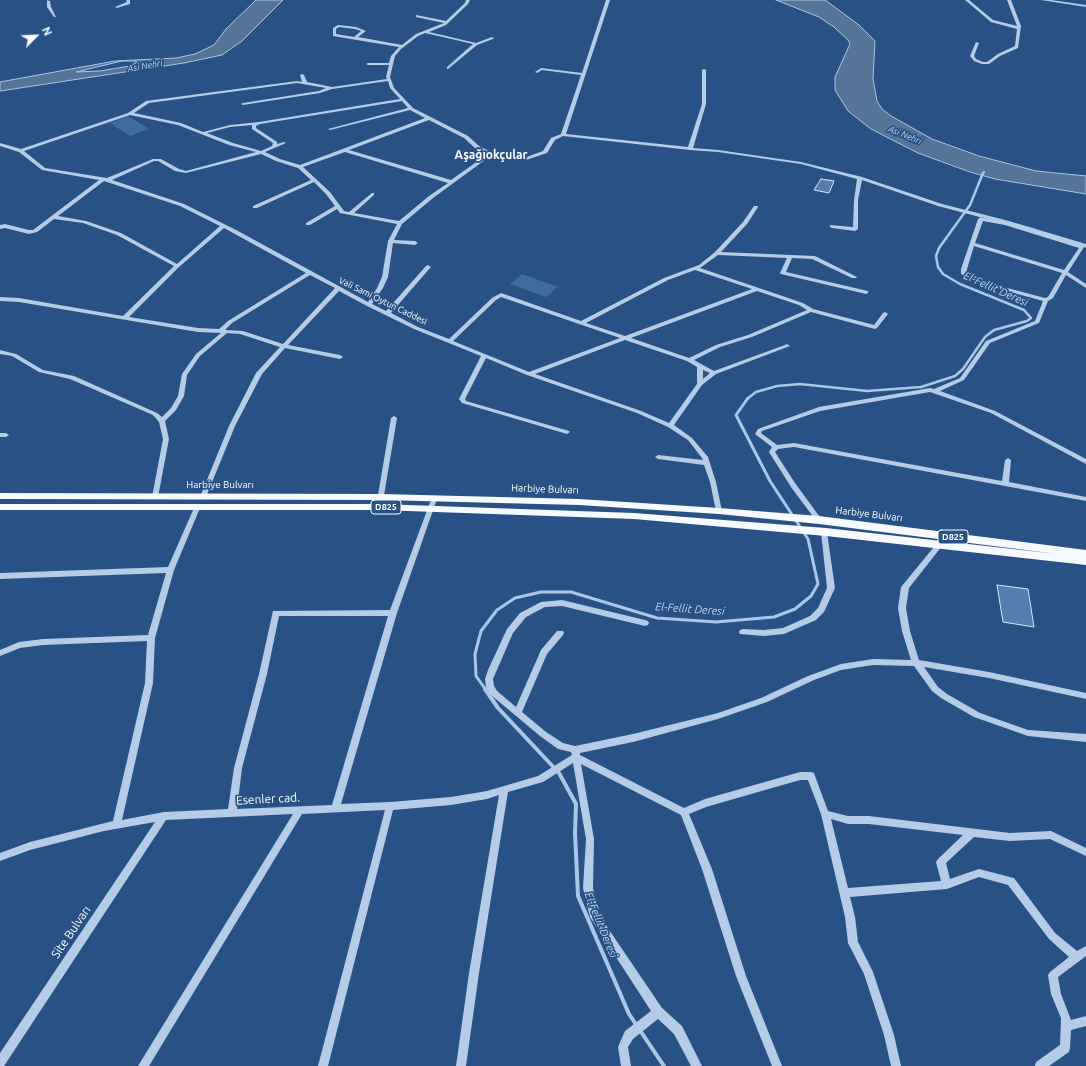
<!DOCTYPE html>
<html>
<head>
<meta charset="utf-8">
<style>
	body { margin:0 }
	#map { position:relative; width:1086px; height:1066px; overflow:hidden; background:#295186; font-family:Ubuntu,sans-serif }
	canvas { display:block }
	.north { position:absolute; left:16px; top:16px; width:40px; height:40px; -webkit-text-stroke:3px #295186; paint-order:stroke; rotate:66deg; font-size:11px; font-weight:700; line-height:16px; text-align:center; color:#fff }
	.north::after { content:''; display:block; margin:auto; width:14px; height:18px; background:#fff; clip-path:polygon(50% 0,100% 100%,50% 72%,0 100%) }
</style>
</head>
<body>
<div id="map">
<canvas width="1086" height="1066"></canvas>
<div class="north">N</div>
</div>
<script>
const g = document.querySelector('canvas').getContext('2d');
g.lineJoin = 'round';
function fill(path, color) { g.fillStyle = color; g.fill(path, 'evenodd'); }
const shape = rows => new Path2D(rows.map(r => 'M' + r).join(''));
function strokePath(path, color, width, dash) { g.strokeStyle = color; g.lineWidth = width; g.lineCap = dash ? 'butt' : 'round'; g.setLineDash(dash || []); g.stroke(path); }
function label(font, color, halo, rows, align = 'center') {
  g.font = font + ' Ubuntu,sans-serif'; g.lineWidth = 3.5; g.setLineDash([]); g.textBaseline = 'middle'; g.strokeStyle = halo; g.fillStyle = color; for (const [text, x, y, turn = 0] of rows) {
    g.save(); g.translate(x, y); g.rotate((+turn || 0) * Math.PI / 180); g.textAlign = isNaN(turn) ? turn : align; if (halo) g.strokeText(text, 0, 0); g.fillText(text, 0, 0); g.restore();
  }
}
fill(shape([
	[128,116,149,129,130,136,110,123],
	[522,274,558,287,546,297,510,284]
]), '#3e6ba2');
const water = shape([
	[256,0,283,0,242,41,222,55,184,63,0,91,0,82,115,61,176,58,195,54,214,45,226,29,256,0],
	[122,61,135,61,137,62,130,66,100,71,76,72,122,61],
	[776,0,825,0,859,25,875,41,873,79,877,101,882,109,891,116,932,139,979,156,1036,171,1086,176,1086,194,995,179,970,172,918,153,871,129,848,111,835,90,835,77,850,44,848,40,834,27,819,17,776,0]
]);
fill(water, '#577398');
strokePath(water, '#aac6e8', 1);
strokePath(shape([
	[983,174,984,172]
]), '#aac6e8', 2);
strokePath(shape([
	[747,399,756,392,777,386,800,384,867,391,921,387,955,376,963,369,985,337,994,330,1027,321,1031,318,1024,310,960,284,943,274,938,267,936,256,939,248,970,205,983,173]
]), '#aac6e8', 2.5);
strokePath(shape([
	[486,690,476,676,475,654,481,631,497,610,515,598,541,592,571,592,657,618,716,622,774,617,795,609,811,596,818,584,808,539,770,481,736,415,748,398]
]), '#aac6e8', 3);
strokePath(shape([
	[485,689,498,708,559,773,576,804,575,833,578,896,629,1014,664,1066]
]), '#aac6e8', 4);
const building = shape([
	[821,179,834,181,829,193,814,190,821,179],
	[997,585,1028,589,1034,627,1003,622,997,585]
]);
fill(building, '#567daf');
strokePath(building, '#d8e6f6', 1);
fill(shape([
	[47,0,50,1,51,7,56,17,54,17,47,7,47,0],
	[126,0,130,0,130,4,117,8,115,7,127,2,126,0],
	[466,0,470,0,468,4,446,25,429,32,476,43,492,37,494,38,493,39,477,45,448,69,447,69,447,67,473,44,425,33,418,36,401,49,395,56,390,77,394,88,413,108,468,136,479,146,491,152,491,154,503,158,524,158,543,151,551,138,561,134,581,75,542,70,537,73,535,72,541,68,582,73,606,0,610,0,566,134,688,147,702,104,702,70,704,69,706,70,706,104,693,148,718,150,801,162,862,177,942,204,1009,221,1086,244,1086,248,1084,247,1068,272,1086,284,1086,288,1066,275,1053,298,1048,301,1039,323,990,343,964,380,940,391,995,411,1086,459,1086,464,991,413,930,392,820,411,762,431,761,433,777,445,794,443,1002,481,1005,460,1008,458,1011,460,1009,482,1086,497,1086,501,794,447,778,449,775,452,795,483,822,520,819,522,817,522,791,487,769,452,772,447,755,434,758,429,819,407,930,388,934,389,960,378,986,341,1035,321,1043,301,992,287,961,274,961,269,978,219,981,217,991,220,938,206,862,180,858,200,858,229,855,231,832,228,830,227,830,225,853,227,854,200,857,179,801,164,718,152,690,150,563,136,555,140,547,153,526,160,503,160,489,157,433,198,402,224,394,240,415,241,418,243,415,245,393,243,388,277,383,288,372,304,386,311,426,266,428,265,431,267,430,268,391,313,418,327,449,339,492,298,501,293,581,321,664,278,699,265,715,252,743,222,754,206,758,206,758,207,747,224,721,252,815,256,857,277,856,278,852,278,812,259,792,258,786,272,868,291,868,293,866,294,781,274,780,273,787,258,718,255,700,268,803,303,813,309,874,325,883,313,885,312,888,314,877,328,875,329,811,312,752,337,720,347,694,360,714,371,785,345,787,344,790,346,716,374,702,385,674,425,692,438,708,457,716,482,722,511,719,513,716,511,710,482,704,465,658,459,655,457,658,455,703,460,702,458,688,440,668,427,637,413,527,375,486,358,465,399,466,401,569,431,570,432,567,434,462,403,459,399,481,356,414,329,367,306,339,291,288,345,340,355,343,357,340,359,285,348,262,374,235,426,206,497,203,499,200,497,229,426,256,373,280,347,240,334,227,333,200,356,187,375,184,396,176,410,165,421,169,439,158,497,155,499,152,497,163,439,159,422,153,415,70,379,39,372,12,356,0,354,0,350,16,354,43,370,74,376,157,413,162,417,171,408,178,396,182,374,196,354,221,333,198,332,19,302,0,301,0,297,19,298,123,316,174,266,117,235,83,223,54,219,37,232,29,234,5,228,0,229,0,225,5,224,29,230,33,230,99,180,42,170,19,152,0,146,0,143,21,149,128,113,146,101,297,81,302,82,300,75,302,74,304,75,307,82,332,87,387,79,386,77,389,65,368,65,366,64,368,63,389,63,391,56,399,47,333,36,333,28,338,25,356,27,366,31,358,37,402,45,416,34,444,23,416,17,416,15,446,21,465,3,466,0],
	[339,27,355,29,361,31,354,37,336,34,336,29,339,27],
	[388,81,390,88,400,99,259,122,230,125,203,132,181,123,134,113,149,103,297,83,326,88,319,91,243,103,241,104,243,105,320,93,332,89,388,81],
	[402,101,408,108,328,129,330,130,410,110,425,118,300,165,280,159,265,152,286,143,284,142,277,144,277,142,256,128,256,126,260,124,402,101],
	[130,115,178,125,229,145,256,152,186,171,179,169,161,159,153,159,107,178,45,168,24,151,130,115],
	[429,120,464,138,475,148,486,154,485,156,451,180,349,150,429,120],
	[252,125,252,129,273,143,272,146,261,151,233,143,207,133,230,127,252,125],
	[345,152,448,183,429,196,399,221,354,213,374,195,374,193,372,193,349,212,344,211,330,192,303,167,345,152],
	[261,154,276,161,298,168,311,180,253,206,253,208,257,208,314,182,326,194,335,206,306,223,306,225,310,225,337,209,340,213,397,224,388,241,382,277,377,288,368,302,238,231,184,204,112,180,154,161,158,161,175,171,186,173,261,154],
	[104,181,180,206,220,226,177,264,121,233,86,221,58,216,104,181],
	[983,221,1005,225,1079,248,1064,270,975,243,983,221],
	[224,228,306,273,228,321,219,329,198,328,129,317,179,267,224,228],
	[974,246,1062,273,1048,297,1045,298,996,285,967,273,967,269,974,246],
	[695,270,752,289,625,336,586,323,668,280,695,270],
	[310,275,335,288,283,344,243,331,225,330,232,323,310,275],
	[757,291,799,305,807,310,748,335,716,345,689,358,631,338,757,291],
	[501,297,579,324,620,338,529,372,453,341,496,300,501,297],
	[625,340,687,361,697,367,697,384,669,423,641,411,535,374,625,340],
	[703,370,710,373,703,379,703,370],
	[965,0,969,0,993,20,1017,26,1007,0,1011,0,1021,26,1018,48,1000,56,989,64,982,64,974,61,970,56,976,42,979,43,974,56,976,59,983,62,987,62,998,54,1015,46,1017,29,991,22,965,0],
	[1041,0,1051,0,1086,5,1086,7,1041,0],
	[394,416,397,418,382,507,379,509,376,507,391,418,394,416],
	[0,433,6,433,9,435,6,437,0,437,0,433],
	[432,497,436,497,437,499,397,613,341,804,390,802,451,797,487,791,538,776,572,755,571,752,558,749,540,736,491,695,486,687,485,679,488,670,507,629,520,613,541,602,562,600,645,620,648,621,649,623,648,625,645,626,562,606,545,607,526,617,513,633,493,679,494,686,497,691,516,707,541,650,557,631,563,631,564,633,563,635,547,654,522,712,546,732,563,743,575,746,633,734,718,713,761,698,808,676,841,664,873,659,911,660,902,631,898,608,901,587,938,542,942,542,944,544,942,546,909,588,906,608,910,631,919,660,989,672,1086,693,1086,699,989,678,924,667,938,687,947,694,980,713,1028,730,1086,734,1086,742,1028,736,974,717,941,698,932,691,914,666,873,665,841,670,814,680,767,702,718,719,633,742,580,753,580,755,684,808,705,799,800,772,811,772,814,773,815,776,828,811,848,816,869,816,1010,833,1051,831,1086,848,1086,856,1050,839,1010,841,974,837,946,863,950,879,979,869,1014,878,1055,933,1077,951,1086,946,1086,956,1058,977,1061,994,1071,1020,1086,1016,1086,1026,1071,1030,1070,1048,1069,1052,1049,1066,1035,1066,1036,1062,1060,1045,1061,1018,1051,994,1048,975,1050,972,1069,957,1049,939,1008,885,979,877,947,889,850,897,855,917,858,942,873,972,894,1035,901,1066,891,1066,884,1035,864,974,848,943,845,917,821,814,808,780,800,780,706,807,689,814,712,869,746,976,782,1066,772,1066,736,976,702,869,681,815,581,764,594,839,593,888,599,915,662,1008,682,1026,702,1066,691,1066,674,1034,658,1019,633,1039,628,1047,631,1066,621,1066,618,1047,625,1031,651,1011,590,917,583,888,586,839,573,763,543,782,508,792,479,973,466,1066,456,1066,469,973,499,795,487,799,451,805,393,810,328,1066,318,1066,385,810,302,814,149,1066,138,1066,293,814,166,820,4,1066,0,1066,0,1053,155,822,104,831,30,850,0,861,0,853,30,842,113,821,145,683,147,641,43,645,20,648,0,656,0,650,19,642,43,639,148,635,166,573,0,579,0,573,168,567,194,508,197,506,199,506,200,508,174,570,155,638,153,683,122,820,164,812,228,809,234,768,259,674,273,611,390,610,432,497],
	[279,616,388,616,332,805,237,809,242,768,267,674,279,616],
	[831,819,848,824,869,824,963,835,938,859,936,862,941,881,848,888,831,819],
	[824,529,827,532,835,588,824,612,816,620,784,634,764,636,740,634,739,632,740,630,743,629,764,630,783,628,810,616,818,608,827,588,821,532,824,529]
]), '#b5cbe8');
fill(shape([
	[0,493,381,494,579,499,719,508,819,516,1086,550,1086,565,826,536,634,519,379,510,0,510,0,504,379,504,634,513,826,528,1057,554,819,524,719,514,579,505,381,500,0,499,0,493]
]), '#f6f9fe');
label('italic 9px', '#c0d5ef', '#295186', [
	["Asi Nehri",145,66,-10],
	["Asi Nehri",905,135,22]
]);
label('9px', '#fff', '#295186', [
	["Vali Sami Oytun Caddesi",383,301,26]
]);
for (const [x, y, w] of [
	[386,507,30],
	[953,537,30]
]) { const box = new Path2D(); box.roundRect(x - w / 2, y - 7, w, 14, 3); g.fillStyle = '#295186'; g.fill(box); strokePath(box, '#fff', 1); }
label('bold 9px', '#fff', null, [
	["D825",386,507],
	["D825",953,537]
]);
label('10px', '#fff', '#295186', [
	["Harbiye Bulvarı",220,485],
	["Harbiye Bulvarı",545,489,2],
	["Harbiye Bulvarı",869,514,7]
]);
label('italic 11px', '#c0d5ef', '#295186', [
	["El-Fellit Deresi",996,289,24],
	["El-Fellit Deresi",690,609,4],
	["El-Fellit Deresi",601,925,68]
]);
label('bold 12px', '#fff', '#295186', [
	["Aşağıokçular",491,155]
]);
label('12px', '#fff', '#295186', [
	["Esenler cad.",268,799,-3],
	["Site Bulvarı",71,932,-56]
]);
</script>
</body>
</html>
